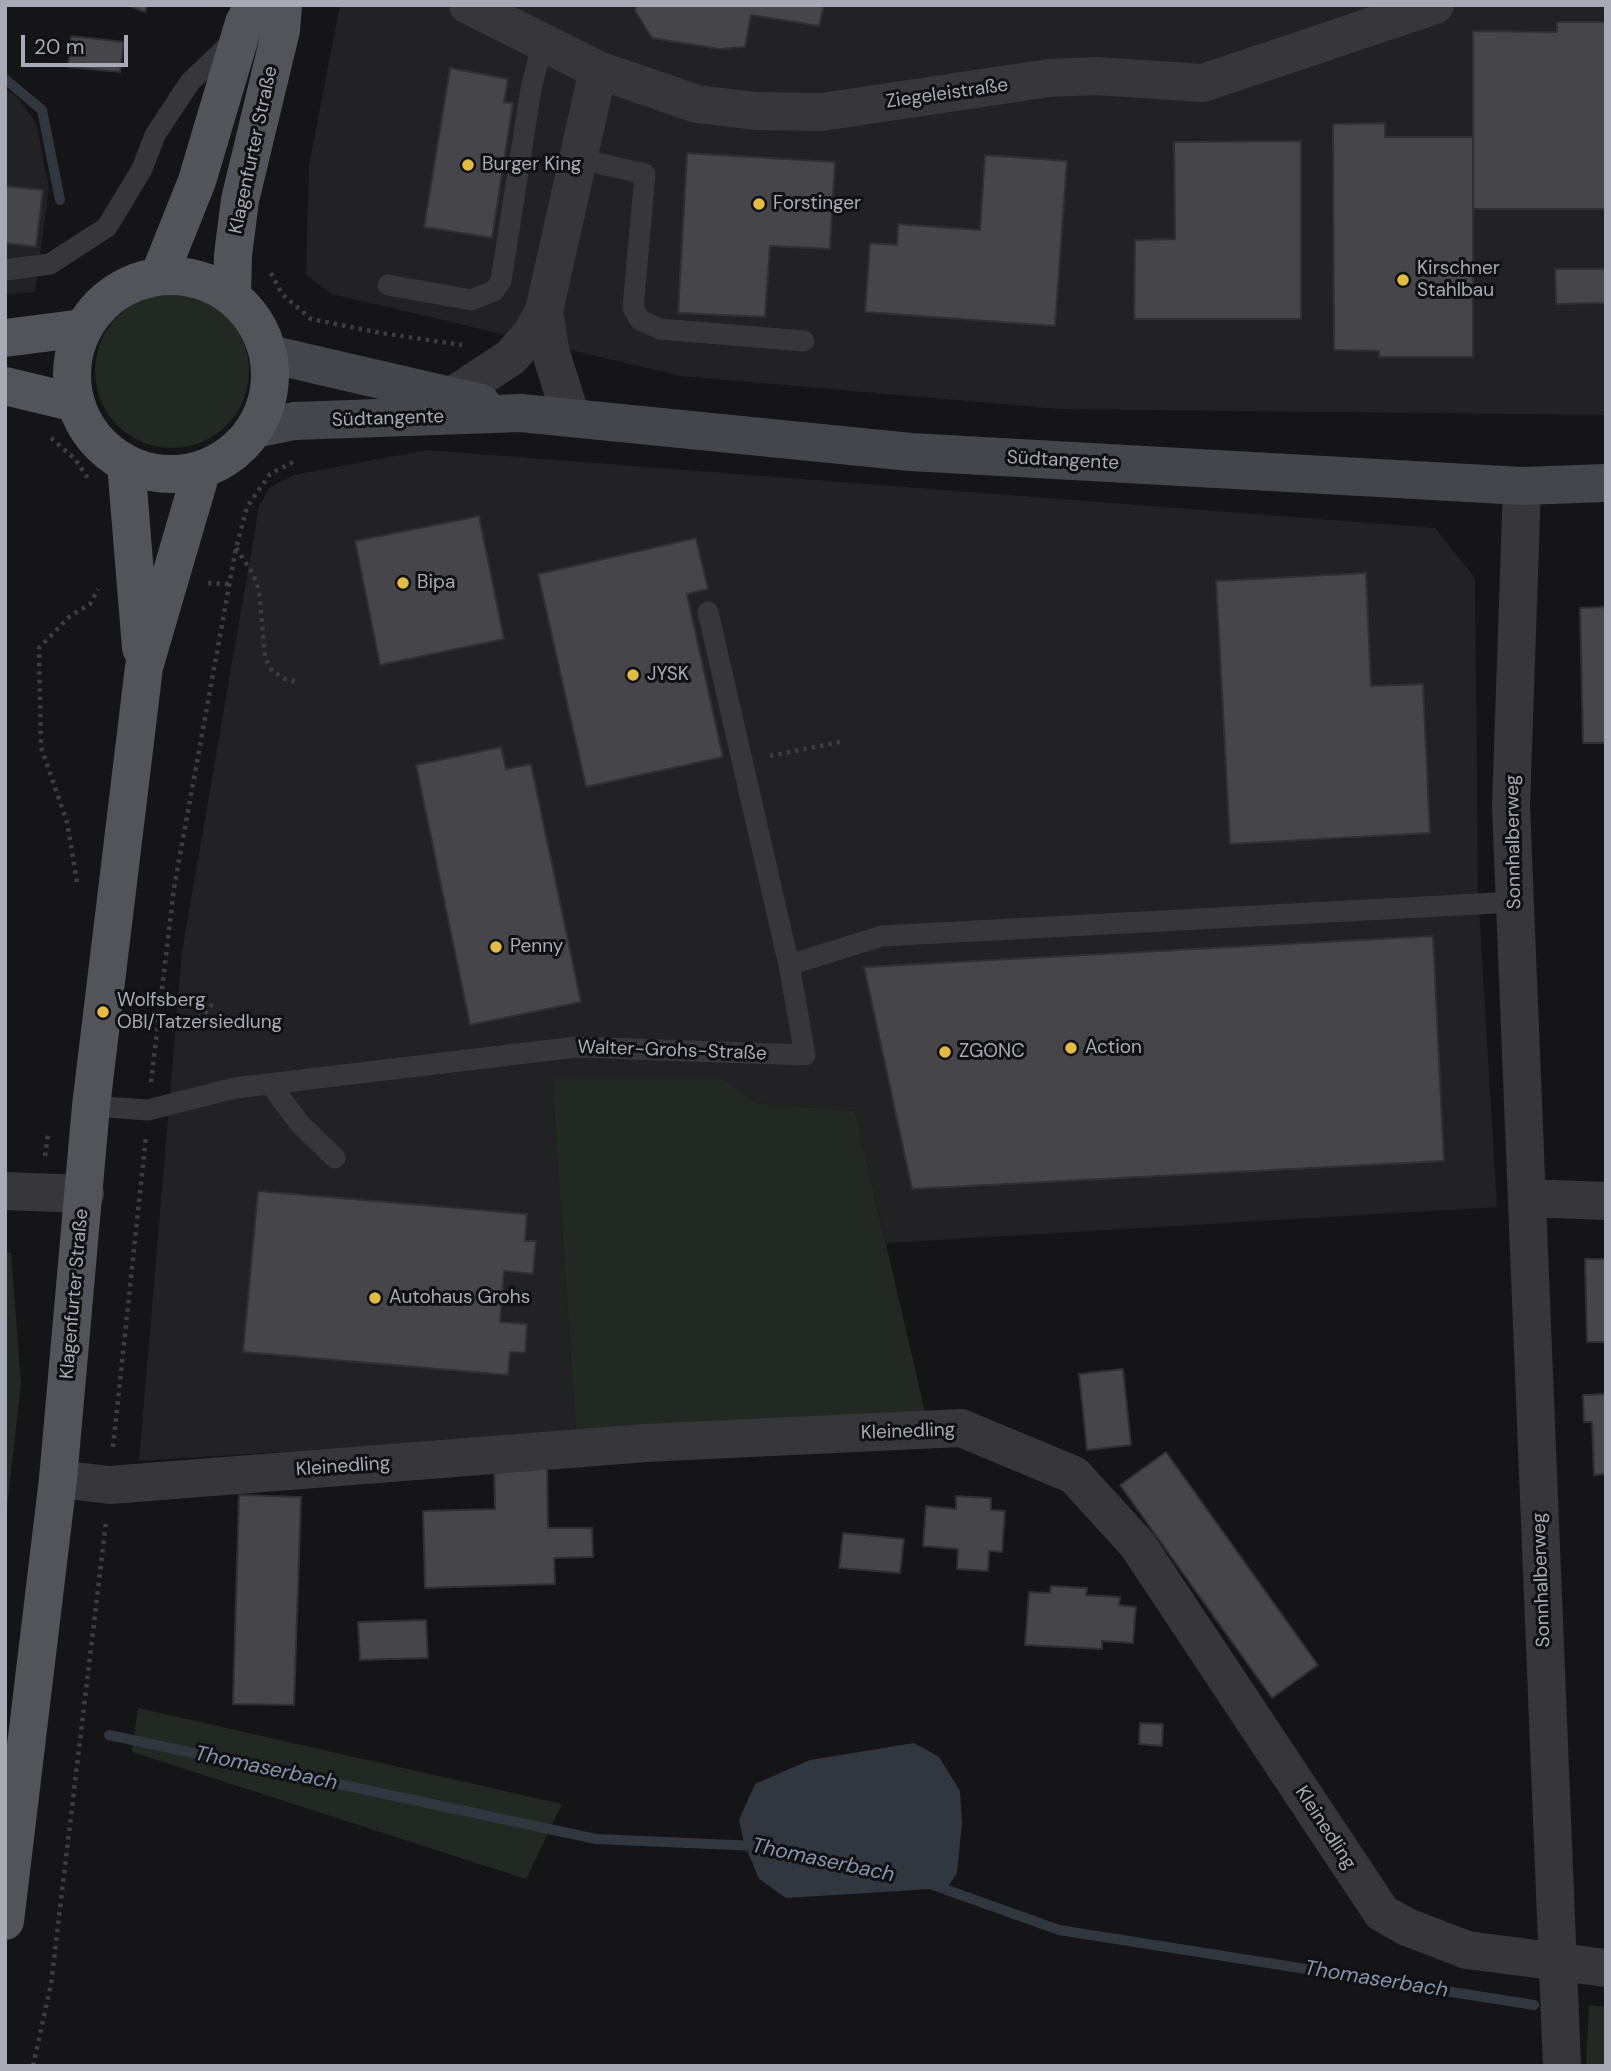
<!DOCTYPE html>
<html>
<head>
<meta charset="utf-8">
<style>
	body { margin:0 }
	#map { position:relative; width:1611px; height:2071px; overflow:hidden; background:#151517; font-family:"DM Sans",sans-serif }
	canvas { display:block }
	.frame { position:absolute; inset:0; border:7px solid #a8abb6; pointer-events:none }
	.scale { position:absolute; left:21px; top:35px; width:107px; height:32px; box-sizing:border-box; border:4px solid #a8abb6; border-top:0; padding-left:9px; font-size:21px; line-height:24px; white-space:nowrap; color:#a8abb6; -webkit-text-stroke:5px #101012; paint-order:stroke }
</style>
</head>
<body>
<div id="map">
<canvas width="1611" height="2071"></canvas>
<div class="frame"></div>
<div class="scale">20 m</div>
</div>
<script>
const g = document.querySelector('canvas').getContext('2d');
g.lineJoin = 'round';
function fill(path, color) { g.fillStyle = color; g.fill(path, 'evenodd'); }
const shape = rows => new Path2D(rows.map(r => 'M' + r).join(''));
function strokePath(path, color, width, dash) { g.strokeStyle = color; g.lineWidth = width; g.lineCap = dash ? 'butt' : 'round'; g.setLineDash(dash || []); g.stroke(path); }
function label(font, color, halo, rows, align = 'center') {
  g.font = font + ' "DM Sans",sans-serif'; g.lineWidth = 6; g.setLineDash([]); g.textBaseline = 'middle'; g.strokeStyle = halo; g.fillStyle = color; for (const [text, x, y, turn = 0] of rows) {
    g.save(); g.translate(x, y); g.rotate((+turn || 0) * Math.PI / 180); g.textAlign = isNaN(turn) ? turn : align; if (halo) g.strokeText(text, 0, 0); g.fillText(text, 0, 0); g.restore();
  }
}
fill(shape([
	[340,5,1606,5,1606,415,1060,409,681,376,332,294,306,275,309,165],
	[5,89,15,95,36,122,49,188,35,292,5,294],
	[427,450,1435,528,1475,578,1478,892,1497,1207,886,1243,855,1111,756,1103,724,1079,552,1079,576,1433,139,1461,182,952,259,507,269,488,294,475]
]), '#222124');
fill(shape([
	'95 371a77 77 0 1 1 154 0a77 77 0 1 1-154 0Z',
	[552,1079,724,1079,756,1103,855,1111,925,1412,576,1433],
	[5,1252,11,1253,21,1384,5,1525],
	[138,1708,562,1804,526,1879,132,1752],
	[1589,2005,1606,2007,1606,2066,1586,2066]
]), '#222923');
fill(shape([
	[914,1743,939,1757,960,1791,962,1823,957,1873,947,1888,786,1898,759,1879,744,1843,739,1820,755,1784,810,1760]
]), '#30373e');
strokePath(shape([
	[5,79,42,110,60,200],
	[109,1735,596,1839,757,1846],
	[933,1885,1059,1930,1534,2005]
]), '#30373e', 10);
const building = shape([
	[127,5,147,5,145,12,127,5],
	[636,5,824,5,819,26,751,15,745,47,719,49,652,38,635,11,636,5],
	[1557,22,1606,22,1606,209,1473,209,1473,31,1557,32,1557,22],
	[71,36,124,42,120,72,68,67,71,36],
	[450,68,508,79,504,102,513,103,492,238,424,227,450,68],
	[1385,123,1385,137,1473,137,1473,357,1379,357,1379,351,1334,350,1333,124,1385,123],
	[1301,141,1301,319,1134,319,1135,240,1175,239,1174,142,1301,141],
	[687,153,835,162,830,249,770,246,765,317,678,313,687,153],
	[985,155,1067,161,1055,326,865,312,870,243,897,245,898,224,980,230,985,155],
	[5,186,43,190,36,247,5,243,5,186],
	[1555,269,1606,269,1606,303,1556,304,1555,269],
	[479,516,504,639,380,665,355,541,479,516],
	[696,538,708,589,687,594,723,757,586,787,538,574,696,538],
	[1366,573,1371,686,1423,684,1430,833,1230,844,1216,581,1366,573],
	[1606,607,1606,743,1583,743,1580,608,1606,607],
	[501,747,506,769,531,764,581,1002,470,1025,416,765,501,747],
	[1433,936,1444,1161,912,1189,864,967,1433,936],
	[258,1191,527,1214,525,1241,536,1241,533,1274,504,1271,500,1322,527,1324,525,1353,510,1352,508,1375,243,1352,258,1191],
	[1585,1259,1606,1259,1606,1342,1587,1342,1585,1259],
	[1123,1369,1131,1445,1087,1450,1079,1374,1123,1369],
	[1606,1394,1606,1474,1594,1475,1592,1422,1584,1422,1583,1395,1606,1394],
	[1166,1452,1318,1665,1272,1698,1120,1485,1166,1452],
	[547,1460,548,1528,592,1528,593,1557,554,1558,555,1584,425,1588,423,1511,495,1509,494,1462,547,1460],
	[239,1495,301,1497,294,1705,233,1704,239,1495],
	[956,1496,991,1498,991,1510,1005,1511,1002,1552,989,1551,988,1571,957,1569,958,1549,923,1546,926,1506,956,1509,956,1496],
	[843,1533,904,1539,900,1573,839,1568,843,1533],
	[1051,1586,1087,1588,1086,1595,1120,1597,1119,1605,1136,1607,1133,1643,1102,1641,1102,1649,1025,1645,1029,1592,1050,1593,1051,1586],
	[426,1620,428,1658,360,1660,358,1622,426,1620],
	[1140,1723,1163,1724,1162,1746,1139,1744,1140,1723]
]);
fill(building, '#45454a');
strokePath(building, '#302f33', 2);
strokePath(shape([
	[271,273,282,294,311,319,381,333,462,345],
	[51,438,75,459,89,480],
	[236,548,253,574,259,591,265,657,272,671,285,679,298,682],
	[208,583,230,584],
	[770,756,840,742],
	[77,882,67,822,41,747,39,648,69,617,90,604,98,589],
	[157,1026,188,1024,205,1013,213,1003],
	[151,1082,174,888,236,548,247,507,270,474,293,462],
	[45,1156,48,1134],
	[113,1447,146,1136],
	[33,2066,51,1984,106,1522]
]), '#3d3e42', 4.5, [3.5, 5]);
strokePath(shape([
	[580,159,645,174,633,308,640,320,660,329,804,341],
	[5,270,50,264,107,227,142,169,155,135,190,82,234,40],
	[388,285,471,300,494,291,501,281,531,89,543,41],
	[789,965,882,936,1515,902],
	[270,1084,300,1124,335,1158],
	[91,1106,148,1110,235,1088,576,1047,805,1055,789,965,708,612]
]), '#37373b', 21);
strokePath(shape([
	[468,5,598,70,697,104,756,111,822,112,1049,78,1096,76,1203,83,1435,5],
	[544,311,550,350,571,417],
	[452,396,511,357,532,333,544,311,598,70],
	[1522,486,1511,806,1562,2066],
	[5,1191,85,1194],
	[1527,1198,1606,1201],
	[58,1479,110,1485,646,1443,961,1428,1074,1475,1137,1544,1382,1913,1407,1927,1467,1950,1606,1968]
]), '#37373b', 38);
strokePath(shape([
	[269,354,481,403],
	[255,429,294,421,521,413,911,452,1522,486,1606,483]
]), '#45464b', 38);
strokePath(shape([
	'72 375a99 99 0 1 1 198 0a99 99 0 1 1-198 0Z',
	[159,276,197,181,244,23,253,5],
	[232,296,233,255,240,200,281,30,283,5],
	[5,338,83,328],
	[5,386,76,403],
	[126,463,141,648],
	[5,1921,58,1479,91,1106,144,667,202,469]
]), '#53545a', 38);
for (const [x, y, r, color] of [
	[468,165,7,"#e1bb44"],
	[759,204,7,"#e1bb44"],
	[1403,280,7,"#e1bb44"],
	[403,583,7,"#e1bb44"],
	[633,675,7,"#e1bb44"],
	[496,947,7,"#e1bb44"],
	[103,1012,7,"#e1bb44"],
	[1071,1048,7,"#e1bb44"],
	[945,1052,7,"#e1bb44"],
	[375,1298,7,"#e1bb44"]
]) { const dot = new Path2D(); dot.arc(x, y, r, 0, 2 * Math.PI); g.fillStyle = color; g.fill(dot); strokePath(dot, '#101012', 2.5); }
label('19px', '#a8abb6', '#101012', [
	["Ziegeleistraße",947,94,-8],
	["Klagenfurter Straße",254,150,-78],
	["Südtangente",388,419,-2],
	["Südtangente",1063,461,3],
	["Sonnhalberweg",1514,842,-91],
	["Walter-Grohs-Straße",672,1051,2],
	["Klagenfurter Straße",75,1294,-85],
	["Kleinedling",908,1432,-2],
	["Kleinedling",343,1467,-4],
	["Sonnhalberweg",1542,1580,-92],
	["Kleinedling",1325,1828,57]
]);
label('19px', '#a8abb6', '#101012', [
	["Burger King",482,165],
	["Forstinger",773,204],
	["Kirschner",1417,269],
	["Stahlbau",1417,291],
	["Bipa",417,583],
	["JYSK",647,675],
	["Penny",510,947],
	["Wolfsberg",117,1001],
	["OBI/Tatzersiedlung",117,1023],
	["Action",1085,1048],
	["ZGONC",959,1052],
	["Autohaus Grohs",389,1298]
], 'left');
label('italic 21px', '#8395ae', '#101012', [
	["Thomaserbach",266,1769,12],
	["Thomaserbach",823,1861,12],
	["Thomaserbach",1376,1980,9]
]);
</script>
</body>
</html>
